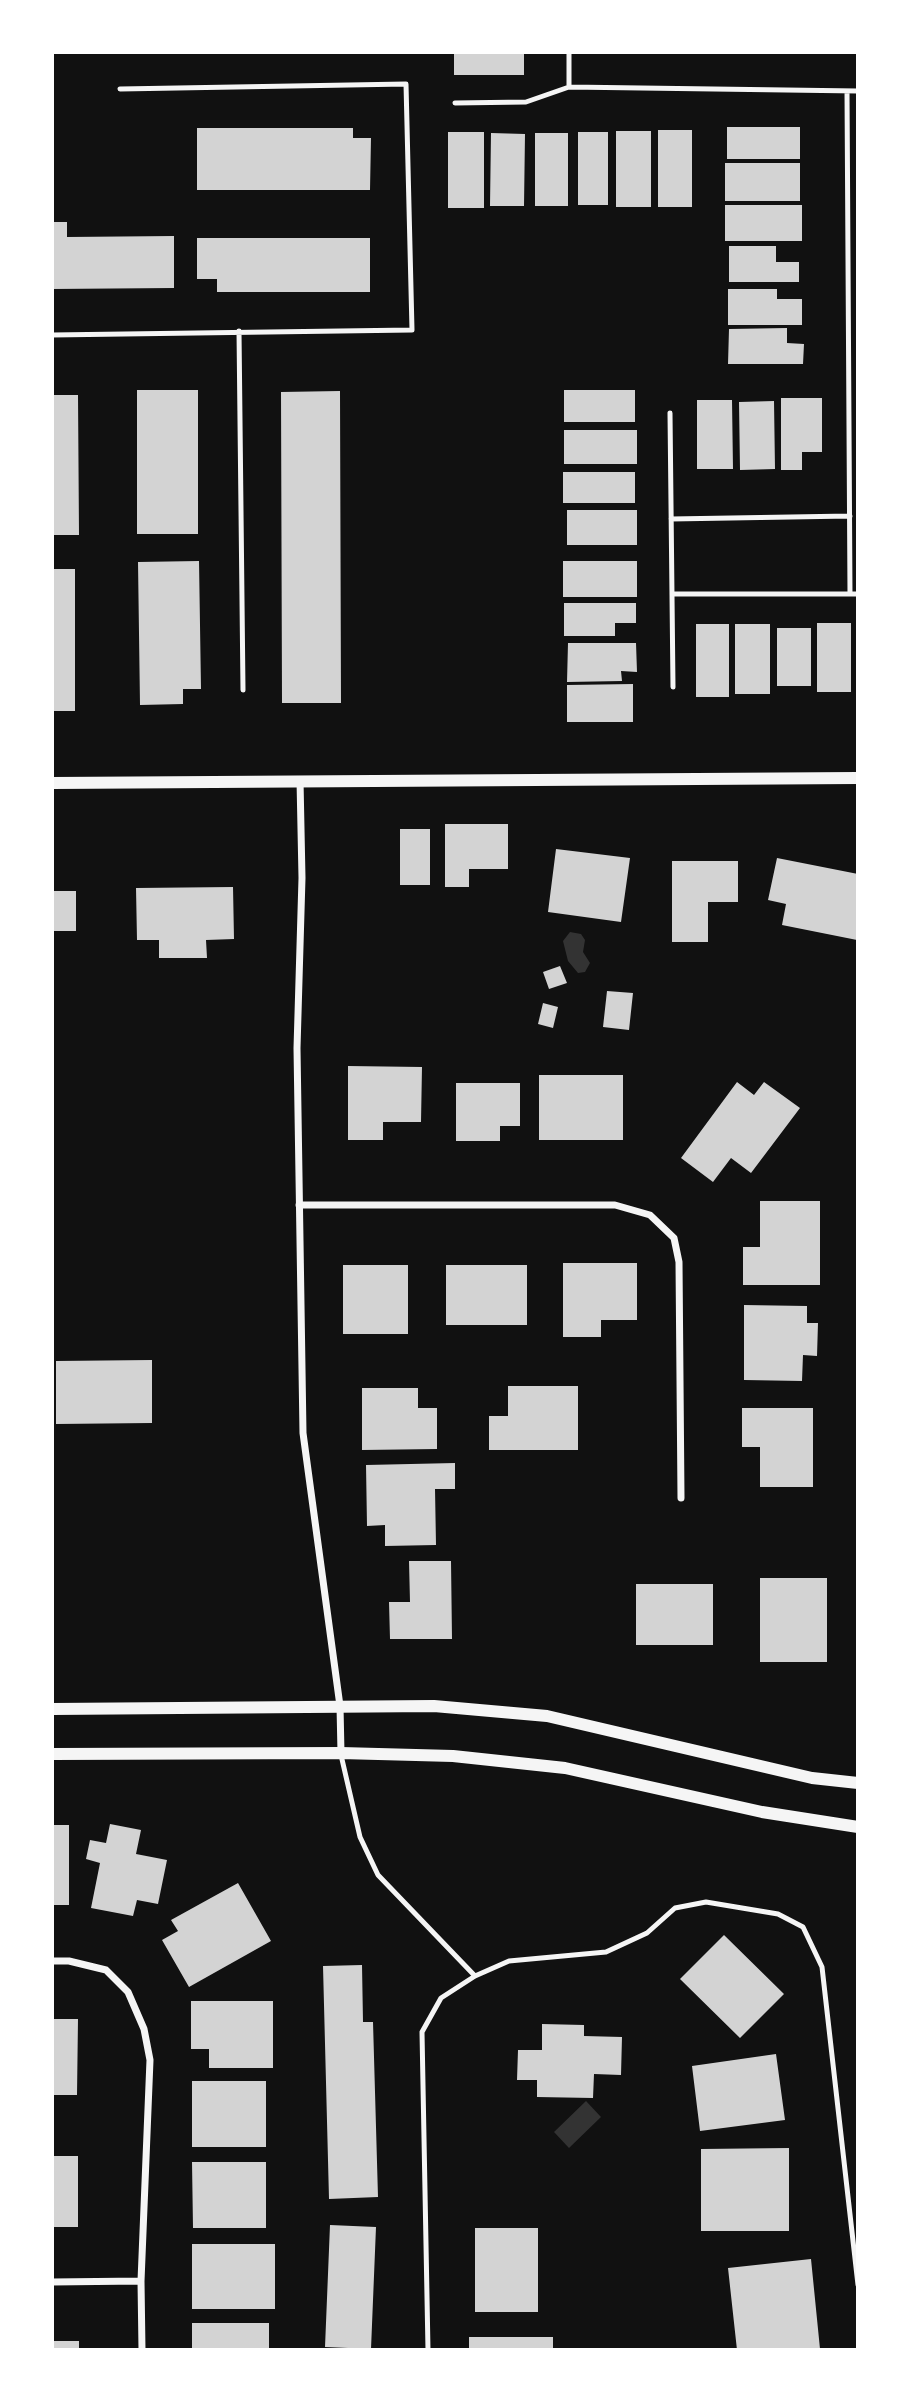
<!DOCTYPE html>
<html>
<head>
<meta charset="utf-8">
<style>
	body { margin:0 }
	#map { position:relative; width:910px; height:2402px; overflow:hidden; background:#111; font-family:Arial,sans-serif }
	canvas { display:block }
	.frame { position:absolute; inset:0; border:54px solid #fff; pointer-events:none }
</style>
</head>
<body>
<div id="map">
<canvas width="910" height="2402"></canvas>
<div class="frame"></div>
</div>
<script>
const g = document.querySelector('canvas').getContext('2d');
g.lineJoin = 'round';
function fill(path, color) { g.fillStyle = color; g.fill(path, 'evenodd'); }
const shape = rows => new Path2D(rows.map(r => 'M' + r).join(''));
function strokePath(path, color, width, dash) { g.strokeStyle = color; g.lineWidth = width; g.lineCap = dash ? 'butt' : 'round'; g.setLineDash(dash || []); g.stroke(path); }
fill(shape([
	[570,932,581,934,585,940,583,952,590,963,585,972,578,973,568,961,563,941],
	[586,2101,601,2117,569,2148,554,2132]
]), '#333');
fill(shape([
	[454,52,524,52,524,75,454,75],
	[727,127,800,127,800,159,727,159],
	[197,128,353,128,353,138,371,138,370,190,197,190],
	[658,130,692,130,692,207,658,207],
	[616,131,651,131,651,207,616,207],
	[448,132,484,132,484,208,448,208],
	[578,132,608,132,608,205,578,205],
	[491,133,525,134,524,206,490,206],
	[535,133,568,133,568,206,535,206],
	[725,163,800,163,800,201,725,201],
	[725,205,802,205,802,241,725,241],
	[52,222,67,222,67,237,174,236,174,288,52,289],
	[197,238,370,238,370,292,217,292,217,279,197,279],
	[729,246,776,246,776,262,799,262,799,282,729,282],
	[728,289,777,289,777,299,802,299,802,325,728,325],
	[787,328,787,343,804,344,803,364,728,364,729,329],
	[137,390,198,390,198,534,137,534],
	[564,390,635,390,635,422,564,422],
	[340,391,341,703,282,703,281,392],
	[52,395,78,395,79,535,52,535],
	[781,398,822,398,822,452,802,452,802,470,781,470],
	[697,400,732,400,733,469,697,469],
	[774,401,775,469,740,470,739,402],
	[564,430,637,430,637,464,564,464],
	[563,472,635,472,635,503,563,503],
	[567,510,637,510,637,545,567,545],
	[199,561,201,689,183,689,183,704,140,705,138,562],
	[563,561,637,561,637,597,563,597],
	[52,569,75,569,75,711,52,711],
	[564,603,636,603,636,623,615,623,615,636,564,636],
	[817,623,851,623,851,692,817,692],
	[696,624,729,624,729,697,696,697],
	[735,624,770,624,770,694,735,694],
	[777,628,811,628,811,686,777,686],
	[568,643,636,643,637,672,621,671,622,681,567,682],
	[633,684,633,722,567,722,567,685],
	[445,824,508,824,508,869,469,869,469,887,445,887],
	[400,829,430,829,430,885,400,885],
	[556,849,630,858,621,922,548,912],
	[777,858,858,874,857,940,782,925,786,904,768,900],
	[672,861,738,861,738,902,708,902,708,942,672,942],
	[233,887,234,939,206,940,207,958,159,958,159,940,137,940,136,888],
	[52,891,76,891,76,931,52,931],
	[560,966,567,983,549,989,543,972],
	[607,991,633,993,629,1030,603,1027],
	[543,1003,558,1007,553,1028,538,1024],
	[348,1066,422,1067,421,1122,383,1122,383,1140,348,1140],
	[539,1075,623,1075,623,1140,539,1140],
	[737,1082,754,1095,764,1082,800,1108,751,1173,731,1158,713,1182,681,1158],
	[456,1083,520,1083,520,1126,500,1126,500,1141,456,1141],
	[760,1201,820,1201,820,1285,743,1285,743,1247,760,1247],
	[563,1263,637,1263,637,1320,601,1320,601,1337,563,1337],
	[343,1265,408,1265,408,1334,343,1334],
	[446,1265,527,1265,527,1325,446,1325],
	[744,1305,807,1306,807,1323,818,1323,817,1356,803,1355,802,1381,744,1380],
	[152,1360,152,1423,56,1424,56,1361],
	[508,1386,578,1386,578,1450,489,1450,489,1416,508,1416],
	[362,1388,418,1388,418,1408,437,1408,437,1449,362,1450],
	[742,1408,813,1408,813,1487,760,1487,760,1447,742,1447],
	[455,1463,455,1489,435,1489,436,1545,385,1546,385,1525,367,1526,366,1465],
	[409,1561,451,1561,452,1639,390,1639,389,1602,410,1602],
	[760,1578,827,1578,827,1662,760,1662],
	[636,1584,713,1584,713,1645,636,1645],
	[110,1824,141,1830,136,1854,167,1860,158,1904,137,1900,133,1916,91,1908,100,1863,86,1859,90,1840,106,1843],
	[52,1825,69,1825,69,1905,52,1905],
	[238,1883,271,1941,189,1987,162,1940,178,1931,171,1920],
	[724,1935,784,1994,740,2038,680,1979],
	[362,1965,363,2022,373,2022,378,2197,329,2199,323,1966],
	[191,2001,273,2001,273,2068,209,2068,209,2049,191,2049],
	[52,2019,78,2019,77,2095,52,2095],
	[542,2024,584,2025,584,2036,622,2037,621,2075,594,2074,593,2098,537,2097,537,2080,517,2080,518,2050,542,2050],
	[776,2054,785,2120,700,2131,692,2066],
	[192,2081,266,2081,266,2147,192,2147],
	[789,2148,789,2231,701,2231,701,2149],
	[52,2156,78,2156,78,2227,52,2227],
	[192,2162,266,2162,266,2228,193,2228],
	[330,2225,376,2227,371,2349,325,2347],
	[475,2228,538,2228,538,2312,475,2312],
	[192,2244,275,2244,275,2309,192,2309],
	[811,2259,820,2349,737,2350,728,2268],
	[192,2323,269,2323,269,2350,192,2350],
	[469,2337,553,2337,553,2350,469,2350],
	[52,2341,79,2341,79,2350,52,2350]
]), '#d3d3d3');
strokePath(shape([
	[569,87,569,52],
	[847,91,850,594],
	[455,103,526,102,569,87,858,91],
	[239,331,243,690],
	[52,335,412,330,406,84,120,89],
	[670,413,673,687],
	[671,519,850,516],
	[672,594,858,594],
	[341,1755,360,1837,378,1875,475,1976],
	[428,2350,422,2032,441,1998,475,1976,509,1961,606,1952,647,1933,675,1908,706,1902,778,1914,803,1927,822,1967,858,2285]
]), '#f5f5f5', 5);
strokePath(shape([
	[300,780,302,878,297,1048,303,1433,340,1706,341,1753],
	[299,1205,615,1205,650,1215,674,1238,679,1262,681,1498],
	[52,1961,69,1961,106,1970,128,1992,144,2029,150,2060,141,2281,142,2350],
	[52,2282,141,2281]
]), '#f5f5f5', 7);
strokePath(shape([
	[52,783,858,778],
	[52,1709,434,1706,547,1716,812,1778,858,1783],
	[52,1754,341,1753,453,1756,565,1768,762,1812,858,1827]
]), '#f5f5f5', 12);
</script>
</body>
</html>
